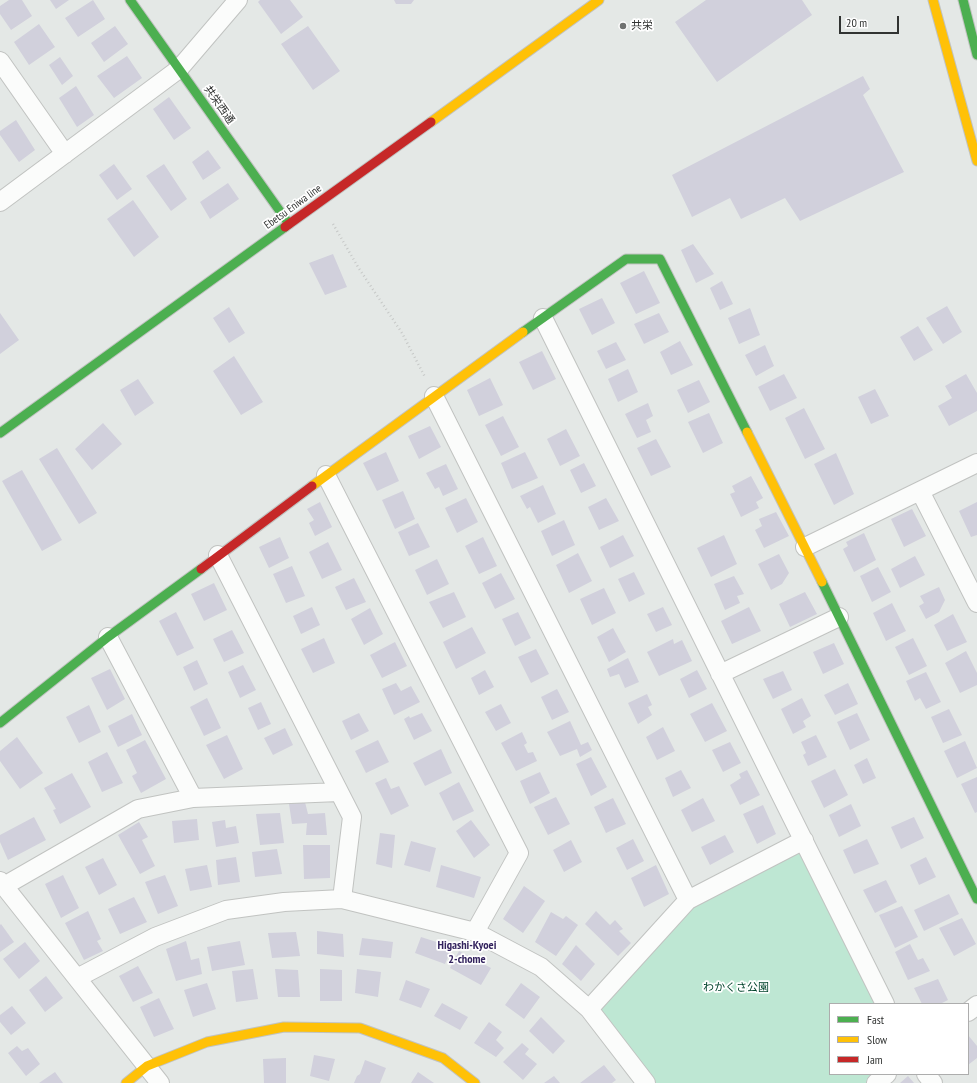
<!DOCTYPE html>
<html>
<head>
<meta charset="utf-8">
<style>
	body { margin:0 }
	#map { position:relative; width:977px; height:1083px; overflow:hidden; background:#e4e8e6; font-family:"PT Sans Narrow",sans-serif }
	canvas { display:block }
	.legend { position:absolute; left:829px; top:1003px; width:140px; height:72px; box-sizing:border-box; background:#fff; border:1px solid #adadad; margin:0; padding:5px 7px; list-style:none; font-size:12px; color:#313332 }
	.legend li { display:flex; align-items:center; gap:8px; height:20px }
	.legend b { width:20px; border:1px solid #adadad }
	.scale { position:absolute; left:839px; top:16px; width:60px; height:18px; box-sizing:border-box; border:2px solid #313332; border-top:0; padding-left:5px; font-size:12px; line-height:14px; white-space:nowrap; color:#313332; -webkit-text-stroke:3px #fff; paint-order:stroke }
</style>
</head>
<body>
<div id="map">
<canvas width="977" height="1083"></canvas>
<ul class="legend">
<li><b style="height:5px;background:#4caf50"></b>Fast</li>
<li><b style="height:5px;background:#ffc107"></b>Slow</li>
<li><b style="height:5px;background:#c62828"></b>Jam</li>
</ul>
<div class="scale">20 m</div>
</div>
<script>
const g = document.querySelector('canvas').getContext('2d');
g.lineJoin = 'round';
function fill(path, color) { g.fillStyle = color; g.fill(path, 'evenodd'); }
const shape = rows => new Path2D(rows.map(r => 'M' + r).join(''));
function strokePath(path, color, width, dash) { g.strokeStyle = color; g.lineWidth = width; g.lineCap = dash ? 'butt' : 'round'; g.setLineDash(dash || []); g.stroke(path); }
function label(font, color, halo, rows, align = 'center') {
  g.font = font + ' "PT Sans Narrow","Noto Sans JP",sans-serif'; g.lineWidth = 3.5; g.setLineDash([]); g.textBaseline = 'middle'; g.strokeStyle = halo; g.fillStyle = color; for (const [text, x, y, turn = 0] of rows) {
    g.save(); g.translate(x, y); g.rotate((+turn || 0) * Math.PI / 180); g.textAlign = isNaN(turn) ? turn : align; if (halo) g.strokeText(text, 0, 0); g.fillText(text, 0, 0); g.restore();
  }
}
fill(shape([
	[804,840,885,1004,830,1004,830,1074,887,1074,876,1083,646,1083,589,1009,688,900]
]), '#bee7d3');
fill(shape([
	[9,0,22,0,32,16,11,30,0,14,0,6],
	[50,0,69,0,56,9],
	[93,0,105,19,78,37,65,18],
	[260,0,290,0,303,17,281,34,258,2],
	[394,0,414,0,411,4,396,4],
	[706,0,802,0,812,15,717,82,675,22],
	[39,24,55,47,29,65,14,42],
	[115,26,128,44,104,62,91,43],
	[308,26,340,71,313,90,281,44],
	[127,56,142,78,114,98,97,76],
	[60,57,73,76,62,85,49,65],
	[863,76,870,89,863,95,904,172,800,221,785,198,741,219,730,198,692,217,672,175],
	[76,86,94,115,77,127,59,98],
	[169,97,191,128,174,140,153,109],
	[16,120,35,150,19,162,0,135,0,131],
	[208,150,221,168,203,180,192,162],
	[114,164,132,189,117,200,99,175],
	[164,164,187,199,171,211,146,176],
	[228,183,239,199,210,219,200,202],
	[133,200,159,237,134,257,107,219],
	[693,244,714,274,696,283,681,250],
	[333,254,347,287,325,295,309,263],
	[644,271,660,303,636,314,620,283],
	[722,281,733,304,720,310,710,288],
	[602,298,615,323,592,335,579,309],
	[947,306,962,332,943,344,926,318],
	[229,307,245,333,229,343,213,318],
	[750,308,760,335,739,344,728,318],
	[0,313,19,340,0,354],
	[659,313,669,332,644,344,634,324],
	[918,326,933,350,914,361,900,337],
	[680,341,693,365,671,375,660,352],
	[616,342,626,360,606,369,597,351],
	[765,345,774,366,756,376,745,355],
	[542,351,556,379,533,390,519,362],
	[234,356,263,402,241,415,213,371],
	[628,369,638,392,618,402,608,379],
	[784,374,797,398,770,411,758,387],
	[966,374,977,393,977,411,949,426,938,406,952,398,945,386],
	[490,378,503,405,479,416,467,390],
	[138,379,154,403,135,416,120,390],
	[699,380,710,402,688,413,677,390],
	[875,389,889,416,871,424,858,397],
	[648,403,653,416,646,420,651,432,637,438,625,414],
	[804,408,825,449,805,459,785,418],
	[709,413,723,443,703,453,688,422],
	[503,416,519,447,501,456,485,425],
	[103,423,122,444,92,470,75,449],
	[430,426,441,447,419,459,408,436],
	[566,429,580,456,560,466,547,439],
	[656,439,671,467,651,476,637,448],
	[57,448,97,513,79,524,39,459],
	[386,452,399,481,377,491,363,463],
	[525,452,538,478,512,489,501,463],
	[836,453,854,494,834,505,814,464],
	[584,463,596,486,581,493,570,470],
	[446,464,458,489,443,496,439,487,435,489,426,473],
	[22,470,62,540,42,551,2,481],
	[751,476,763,498,756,502,759,508,741,517,730,494,735,492,732,486],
	[543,485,556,514,538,523,530,507,527,509,520,496],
	[403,491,415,519,395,529,382,500],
	[466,498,478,522,457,533,445,508],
	[606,498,619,521,599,530,588,507],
	[320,502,332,527,315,536,309,523,314,520,307,509],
	[977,502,977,535,971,537,959,511],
	[912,509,926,536,904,547,891,519],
	[776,512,789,536,764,548,755,530,762,526,759,519],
	[564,520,575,545,552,556,541,531],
	[418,523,430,547,409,556,398,532],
	[864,533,876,560,854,572,843,549,848,546,846,542],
	[623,535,634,556,610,568,600,547],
	[724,535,737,564,711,577,697,548],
	[280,537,289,558,269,568,259,547],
	[483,537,497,566,479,574,465,546],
	[328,542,342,570,322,579,309,552],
	[578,553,592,581,569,593,556,565],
	[779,554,789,573,782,584,771,590,758,564],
	[915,556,925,575,900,588,891,569],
	[437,559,449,584,427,595,415,570],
	[292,566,305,596,286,603,273,574],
	[878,567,891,592,872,602,860,576],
	[634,572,645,594,629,602,618,579],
	[501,573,515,599,495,609,482,583],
	[734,576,744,594,737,596,740,603,725,610,714,584],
	[354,578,366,602,346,610,335,587],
	[214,583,227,610,204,621,191,594],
	[939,587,945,600,939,612,926,619,919,606,924,603,920,596],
	[604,588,616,613,592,625,580,599],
	[454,592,466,617,443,628,429,602],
	[805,592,817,614,790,627,779,604],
	[892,603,906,631,886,641,873,613],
	[312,607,320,625,301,634,293,616],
	[663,607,672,625,656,632,647,614],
	[749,607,761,631,732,644,721,621],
	[370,608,383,634,364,645,351,619],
	[176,612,194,648,177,656,159,621],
	[518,612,531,638,515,646,502,619],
	[953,614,967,642,947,651,934,625],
	[472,627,486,653,456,669,443,642],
	[613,628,626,652,609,662,597,637],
	[232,630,244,653,224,662,213,639],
	[324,638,335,663,313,673,301,649],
	[913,638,927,666,909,675,895,647],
	[673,639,674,644,682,640,692,661,659,676,647,652],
	[395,642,407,666,382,678,370,655],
	[834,643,844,664,823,674,813,652],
	[536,649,549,674,531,683,518,657],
	[966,651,977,673,977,685,960,693,945,663],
	[628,658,639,682,625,688,619,674,610,677,607,669],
	[197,660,208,684,194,691,183,667],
	[243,665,256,690,240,698,228,672],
	[110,669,125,699,107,710,91,678],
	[485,670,494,687,479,695,471,678],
	[697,670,707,689,689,698,680,679],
	[783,671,792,690,773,699,763,679],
	[926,672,941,702,926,709,920,698,915,701,906,681],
	[396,683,401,691,411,686,420,702,394,715,382,689],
	[848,683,858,704,835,715,824,695],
	[557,689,569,712,552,720,541,697],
	[647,694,652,705,648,707,652,715,638,724,628,703],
	[207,698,221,728,204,736,190,707],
	[802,698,811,716,803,721,806,727,793,734,781,709],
	[261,702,271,724,258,730,248,708],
	[712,703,727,731,705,742,690,714],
	[501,704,511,723,496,731,485,712],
	[89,705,101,732,79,743,66,717],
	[949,709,962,735,943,743,931,717],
	[359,713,369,731,351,740,342,721],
	[422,713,432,731,414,740,404,719,409,716,410,718],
	[857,713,870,740,850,750,837,722],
	[132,714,142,735,118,747,108,726],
	[570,721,581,745,588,742,592,750,580,757,577,749,560,756,547,732],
	[663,727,675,751,657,760,646,737],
	[285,728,293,745,273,755,264,738],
	[522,732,527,743,524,745,528,753,533,752,537,761,516,771,501,743],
	[227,735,243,769,224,779,206,745],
	[816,735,827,757,808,766,803,755,806,753,801,742],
	[17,737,43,773,20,789,0,761,0,751],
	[145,740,166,779,141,793,132,776,137,773,126,750],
	[378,740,389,762,366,773,355,751],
	[965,741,977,768,957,778,944,751],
	[730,742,741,763,723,772,712,750],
	[441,749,452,773,425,786,413,763],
	[107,752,123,783,102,792,88,762],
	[591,757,607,787,591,796,576,764],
	[867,758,876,778,863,784,854,765],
	[835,769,848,795,824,808,811,781],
	[681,770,691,788,673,797,665,778],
	[747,770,760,795,740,805,730,785,741,778,739,774],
	[540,772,550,793,530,804,520,781],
	[72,773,91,807,60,824,53,810,56,809,44,788],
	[977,777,977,812,975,813,961,784],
	[386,778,391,789,399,786,409,806,391,815,375,783],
	[459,782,474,811,453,821,439,793],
	[556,797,570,824,548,835,534,807],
	[613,798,626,824,606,833,594,807],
	[703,798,715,821,692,832,681,810],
	[305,802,308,814,325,813,327,835,306,835,307,823,292,824,289,804],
	[851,804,861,826,839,837,829,815],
	[763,805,776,834,757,844,743,814],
	[280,813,284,843,260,845,256,814],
	[34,817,46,840,8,860,0,842,0,835],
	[914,817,924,838,901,849,891,827],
	[197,819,199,840,174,843,172,821],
	[225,820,226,828,236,826,239,843,216,847,212,822],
	[471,820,490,845,474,858,456,831],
	[139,822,148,837,142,840,155,866,140,874,118,835],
	[380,833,395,835,392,868,376,864],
	[725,835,734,852,710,865,701,847],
	[633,839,644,861,627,870,616,848],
	[867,839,879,864,854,874,843,850],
	[571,840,582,862,564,872,553,850],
	[411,841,436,848,430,872,404,865],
	[303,845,330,845,330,878,304,879],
	[277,849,282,874,255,877,252,852],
	[236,857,240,882,218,885,216,860],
	[926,857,936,877,919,885,910,865],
	[103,858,117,885,99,895,85,867],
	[207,865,212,887,190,891,185,869],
	[441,865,481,877,474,898,436,887],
	[656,865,669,894,644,907,631,878],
	[63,875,79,908,61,918,45,884],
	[165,875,178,906,158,914,145,882],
	[886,880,897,902,875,913,863,890],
	[524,886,545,901,523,933,503,919],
	[949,894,959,914,924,931,914,910],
	[134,897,147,922,120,934,108,909],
	[902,906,918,937,895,948,879,915],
	[88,911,101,939,97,941,103,951,84,960,65,923],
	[596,911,610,925,615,920,623,929,619,931,631,943,618,956,585,924],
	[551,912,563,919,566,916,578,925,556,956,535,942],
	[962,918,976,944,954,956,939,928],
	[1,924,14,942,0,952,0,925],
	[317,931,343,934,344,957,317,954],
	[296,932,300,956,272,958,268,933],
	[421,937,452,947,445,964,415,953],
	[362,938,393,942,391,958,359,955],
	[186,941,191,960,199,958,202,974,176,981,166,949],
	[240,941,245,965,212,971,207,947],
	[25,942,40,961,19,979,3,959],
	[910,944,918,960,923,958,930,971,908,980,895,952],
	[576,945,595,964,581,981,562,964],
	[459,951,491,968,481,985,450,968],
	[138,966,153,993,133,1002,119,976],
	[253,969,258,999,236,1002,232,971],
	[275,969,298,970,300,997,278,997],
	[320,969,342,970,342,1001,320,1001],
	[357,969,381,972,378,997,355,993],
	[46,976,63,998,45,1012,29,990],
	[938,979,948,1000,940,1004,922,1004,914,988],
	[406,980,430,989,421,1008,399,1000],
	[207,983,216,1009,193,1017,184,990],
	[521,983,540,997,524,1019,505,1005],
	[159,998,174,1029,154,1037,140,1007],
	[442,1003,468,1017,460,1030,434,1016],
	[12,1006,26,1023,11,1035,0,1022,0,1015],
	[541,1017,565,1041,553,1054,529,1031],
	[489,1022,502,1032,496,1040,504,1048,496,1057,474,1043],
	[968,1035,977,1046,977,1058,968,1065],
	[522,1043,529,1049,525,1054,537,1064,523,1080,503,1062],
	[17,1046,22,1051,28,1048,40,1064,26,1076,8,1053],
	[314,1055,335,1059,329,1081,310,1076],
	[286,1058,286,1083,264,1083,263,1059],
	[365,1060,386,1068,380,1083,354,1083,357,1076,360,1074],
	[604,1065,616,1080,612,1083,580,1083],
	[55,1072,63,1083,39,1083],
	[418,1072,434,1083,411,1083],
	[554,1076,560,1083,544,1083],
	[908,1076,914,1083,900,1083]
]), '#d1d0dc');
const street = shape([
	[0,61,65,154],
	[0,202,179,69,238,0],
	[543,318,885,1004],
	[434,396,688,900],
	[326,475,519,853,475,932],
	[920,491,977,603],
	[805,547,977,463],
	[218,555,352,817,342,899],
	[108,637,193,798],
	[720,674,839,617],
	[0,881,160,1083],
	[4,886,138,809,193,798,339,792],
	[77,978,155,937,226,910,284,902,342,899,475,932,541,967,589,1009,646,1083],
	[589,1009,688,900,804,840],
	[968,1012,977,1005],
	[926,1074,933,1083],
	[876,1083,887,1074]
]);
const fast = shape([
	[130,0,289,224],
	[963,0,977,55],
	[523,332,626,259,660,259,747,432],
	[0,433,285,227],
	[822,582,977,899],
	[0,723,108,637,201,569]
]);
const slow = shape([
	[933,0,977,161],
	[431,122,599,0],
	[747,432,822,582],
	[312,486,523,332],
	[126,1083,147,1066,207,1042,284,1027,360,1028,443,1058,475,1083]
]);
const jam = shape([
	[285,227,431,122],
	[201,569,312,486]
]);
strokePath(street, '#c1c3c1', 20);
strokePath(fast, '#c1c3c1', 11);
strokePath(slow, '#c1c3c1', 11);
strokePath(jam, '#c1c3c1', 11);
strokePath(shape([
	[333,224,358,267,402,333,425,377]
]), '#c6c8c7', 2.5, [1, 3]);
strokePath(street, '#fbfcfb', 18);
strokePath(fast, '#4caf50', 9);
strokePath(slow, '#ffc107', 9);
strokePath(jam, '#c62828', 9);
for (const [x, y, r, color] of [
	[623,26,4,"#707271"]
]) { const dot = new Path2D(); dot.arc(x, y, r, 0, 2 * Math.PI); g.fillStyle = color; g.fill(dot); strokePath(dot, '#fff', 1.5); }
label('11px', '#313332', '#fff', [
	["共栄",631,26]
], 'left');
label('11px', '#313332', '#fff', [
	["共栄西通",219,105,55],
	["Ebetsu Eniwa line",293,207,-36]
]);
label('11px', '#00432b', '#fff', [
	["わかくさ公園",736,988]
]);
label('bold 12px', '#33235e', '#fff', [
	["Higashi-Kyoei",467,946],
	["2-chome",467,960]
]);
</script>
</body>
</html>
